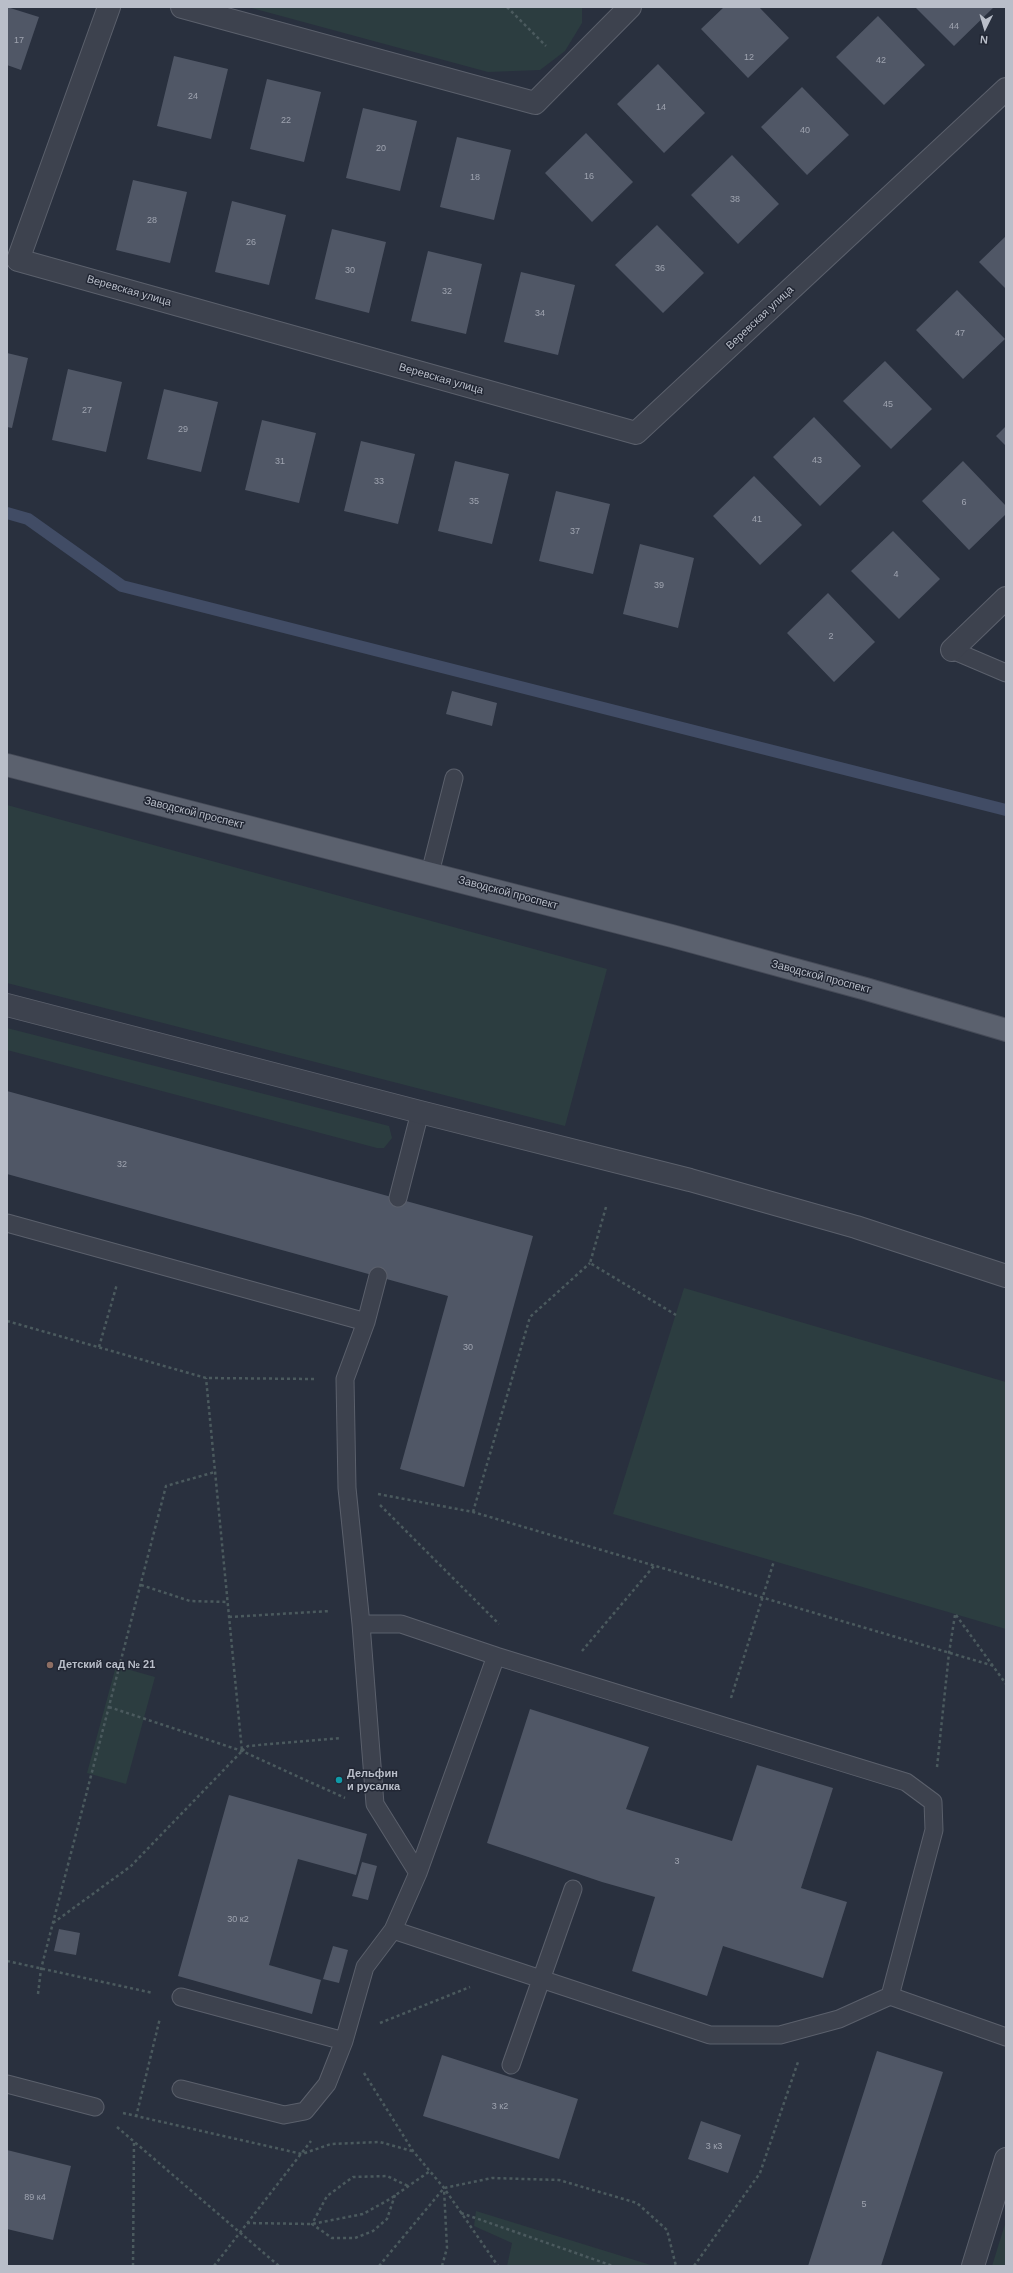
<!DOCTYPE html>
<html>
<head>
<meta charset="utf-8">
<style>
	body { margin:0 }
	#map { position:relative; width:1013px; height:2273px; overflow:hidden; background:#29303e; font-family:Helvetica,sans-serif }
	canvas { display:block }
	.frame { position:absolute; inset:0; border:8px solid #b9bec9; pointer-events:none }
	.north { position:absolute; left:965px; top:8px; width:40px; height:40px; -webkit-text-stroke:3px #222734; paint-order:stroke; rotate:185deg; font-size:11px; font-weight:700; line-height:16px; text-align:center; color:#b9bec9 }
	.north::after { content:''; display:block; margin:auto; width:14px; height:18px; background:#b9bec9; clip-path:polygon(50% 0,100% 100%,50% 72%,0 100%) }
</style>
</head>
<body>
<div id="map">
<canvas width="1013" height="2273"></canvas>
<div class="frame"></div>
<div class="north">N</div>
</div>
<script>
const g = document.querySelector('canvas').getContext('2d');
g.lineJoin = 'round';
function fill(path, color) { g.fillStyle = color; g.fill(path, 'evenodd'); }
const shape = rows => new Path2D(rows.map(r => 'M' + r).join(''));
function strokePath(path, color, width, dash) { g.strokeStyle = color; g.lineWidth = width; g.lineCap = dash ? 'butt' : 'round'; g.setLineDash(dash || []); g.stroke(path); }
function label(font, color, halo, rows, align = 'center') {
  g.font = font + ' Helvetica,sans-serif'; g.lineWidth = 3; g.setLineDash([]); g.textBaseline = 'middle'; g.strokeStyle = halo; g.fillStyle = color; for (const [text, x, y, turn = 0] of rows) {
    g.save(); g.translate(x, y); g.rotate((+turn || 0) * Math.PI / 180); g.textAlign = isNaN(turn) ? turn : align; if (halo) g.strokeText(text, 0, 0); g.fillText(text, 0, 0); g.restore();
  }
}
fill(shape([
	[248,7,582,7,582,23,565,51,540,70,488,72],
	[7,805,607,969,565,1126,7,983],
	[7,1028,389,1126,392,1138,384,1148,377,1148,7,1050],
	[684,1288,1006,1382,1006,1629,613,1514],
	[116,1666,155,1677,126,1784,87,1773],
	[476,2211,654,2266,507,2266,512,2243,474,2226],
	[1006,2221,1006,2266,992,2266]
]), '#2c3d40');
strokePath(shape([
	[7,513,28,519,122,586,1006,810]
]), '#414c65', 12);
fill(shape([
	[7,7,39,17,21,70,7,65],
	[724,7,759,7,789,38,748,78,701,29],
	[915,7,994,7,954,46],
	[878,16,925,65,884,105,836,57],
	[174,56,228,69,211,139,157,126],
	[658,64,705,113,664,153,617,104],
	[267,79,321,92,304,162,250,149],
	[802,87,849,135,807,175,761,127],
	[363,108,417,121,400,191,346,178],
	[586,133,633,182,592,222,545,173],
	[457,137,511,150,494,220,440,207],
	[732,155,779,204,738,244,691,195],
	[133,180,187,192,170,263,116,250],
	[232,201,286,215,269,285,215,272],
	[657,225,704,273,663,313,615,265],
	[332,229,386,242,369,313,315,299],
	[1006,236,1006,289,979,262],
	[428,251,482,264,466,334,411,321],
	[521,272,575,285,558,355,504,342],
	[957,290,1005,339,963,379,916,330],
	[7,353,28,358,12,428,7,427],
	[885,361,932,409,891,449,843,401],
	[68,369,122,382,106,452,52,440],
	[164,389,218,402,201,472,147,459],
	[814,417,861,466,820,506,773,457],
	[262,420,316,433,299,503,245,490],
	[1006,426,1006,446,996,436],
	[361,441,415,454,398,524,344,511],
	[455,461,509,474,492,544,438,531],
	[963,461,1006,506,1006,514,969,550,922,501],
	[754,476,802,525,760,565,713,516],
	[556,491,610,504,593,574,539,561],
	[893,531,940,579,899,619,851,571],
	[640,544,694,558,678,628,623,614],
	[828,593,875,642,834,682,787,633],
	[452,691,497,703,492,726,446,714],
	[7,1091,533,1236,464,1487,400,1469,448,1296,7,1174],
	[530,1709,649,1747,626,1809,732,1841,757,1765,833,1788,801,1888,847,1902,823,1978,723,1946,707,1996,632,1971,655,1897,602,1882,487,1843],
	[229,1795,367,1834,356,1875,298,1859,269,1965,321,1980,312,2014,178,1976],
	[362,1862,377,1866,368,1900,352,1896],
	[59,1929,80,1933,76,1955,54,1951],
	[333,1946,348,1950,339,1983,323,1979],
	[877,2051,943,2072,881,2266,808,2266],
	[442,2055,578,2099,559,2159,423,2116],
	[701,2121,741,2135,728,2173,688,2159],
	[7,2150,71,2166,53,2240,7,2229]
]), '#505766');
const lane = shape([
	[952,650,1006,673],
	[430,873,454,778],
	[398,1198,420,1112],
	[7,1223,366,1322],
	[378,1276,366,1322,345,1379,347,1488,361,1624,375,1804,418,1873],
	[361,1624,401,1624,496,1656,906,1782,933,1802,934,1830,890,1996],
	[393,1930,710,2035,780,2035,839,2019,890,1996,1006,2037],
	[181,1997,344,2041],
	[511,2065,573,1889],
	[7,2084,95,2107],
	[181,2089,284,2115,305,2111,327,2084,344,2041,365,1967,393,1930,418,1873,496,1656]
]);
const street = shape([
	[109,7,18,260,636,433,1006,89],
	[182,7,535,103,630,7],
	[952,650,1006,598],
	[7,1005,420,1112,690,1180,856,1227,1006,1276],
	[973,2266,1006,2159]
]);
const primary = shape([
	[7,765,672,936,866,989,1006,1030]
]);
strokePath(lane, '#5b606c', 19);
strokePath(street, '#5b606c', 24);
strokePath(primary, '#464b58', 24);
strokePath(shape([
	[507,7,546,46],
	[606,1207,590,1263,676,1315],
	[7,1321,206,1378,315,1379],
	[99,1347,117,1284],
	[378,1494,473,1512,994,1666],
	[380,1505,499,1624],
	[473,1512,530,1317,590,1263],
	[141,1585,190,1601,228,1602],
	[956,1615,1006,1684],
	[229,1617,330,1611],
	[582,1651,654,1566],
	[731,1698,774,1561],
	[109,1707,242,1751,345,1798],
	[242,1751,248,1746,341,1738],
	[937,1767,949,1653,955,1615],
	[53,1923,131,1866,242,1751,206,1378],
	[7,1961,153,1993],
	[38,1994,41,1969,166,1486,215,1472],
	[380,2023,470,1987],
	[364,2073,413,2151,444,2188,498,2266],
	[123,2113,302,2154,331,2144,380,2142,412,2151],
	[136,2117,160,2018],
	[117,2127,279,2266],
	[395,2195,387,2219,373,2231,355,2238,332,2238,312,2224,327,2196,353,2177,387,2176,408,2186],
	[461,2213,613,2266],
	[247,2223,312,2224,363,2214,390,2199,430,2171],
	[133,2266,134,2142],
	[214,2266,311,2141],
	[379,2266,444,2188,492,2178,559,2180,637,2203,667,2230,676,2266],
	[442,2266,447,2248,444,2189],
	[694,2266,760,2173,798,2062]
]), '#4b5a5e', 2.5, [3, 3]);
strokePath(lane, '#3d424e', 17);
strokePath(street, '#3d424e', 22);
strokePath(primary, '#5b616e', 22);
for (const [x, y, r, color] of [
	[50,1665,4,"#8d6e63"],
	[339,1780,4,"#0f9aa8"]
]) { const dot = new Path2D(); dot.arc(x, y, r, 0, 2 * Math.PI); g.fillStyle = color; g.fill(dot); strokePath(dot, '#222734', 1.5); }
label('9px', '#9fa4b0', null, [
	["44",954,27],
	["17",19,41],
	["12",749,58],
	["42",881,61],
	["24",193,97],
	["14",661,108],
	["22",286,121],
	["40",805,131],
	["20",381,149],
	["16",589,177],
	["18",475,178],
	["38",735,200],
	["28",152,221],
	["26",251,243],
	["36",660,269],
	["30",350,271],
	["32",447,292],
	["34",540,314],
	["47",960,334],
	["45",888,405],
	["27",87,411],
	["29",183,430],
	["43",817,461],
	["31",280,462],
	["33",379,482],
	["35",474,502],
	["6",964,503],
	["41",757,520],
	["37",575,532],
	["4",896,575],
	["39",659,586],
	["2",831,637],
	["32",122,1165],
	["30",468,1348],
	["3",677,1862],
	["30 к2",238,1920],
	["3 к2",500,2107],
	["3 к3",714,2147],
	["89 к4",35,2198],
	["5",864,2205]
]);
label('11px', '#b9bec9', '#222734', [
	["Веревская улица",129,291,16],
	["Веревская улица",760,318,-43],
	["Веревская улица",441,379,16],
	["Заводской проспект",194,813,14],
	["Заводской проспект",508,893,15],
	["Заводской проспект",821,977,15]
]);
label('bold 11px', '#b9bec9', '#222734', [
	["Детский сад № 21",58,1665],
	["Дельфин",347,1774],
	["и русалка",347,1787]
], 'left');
</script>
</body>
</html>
